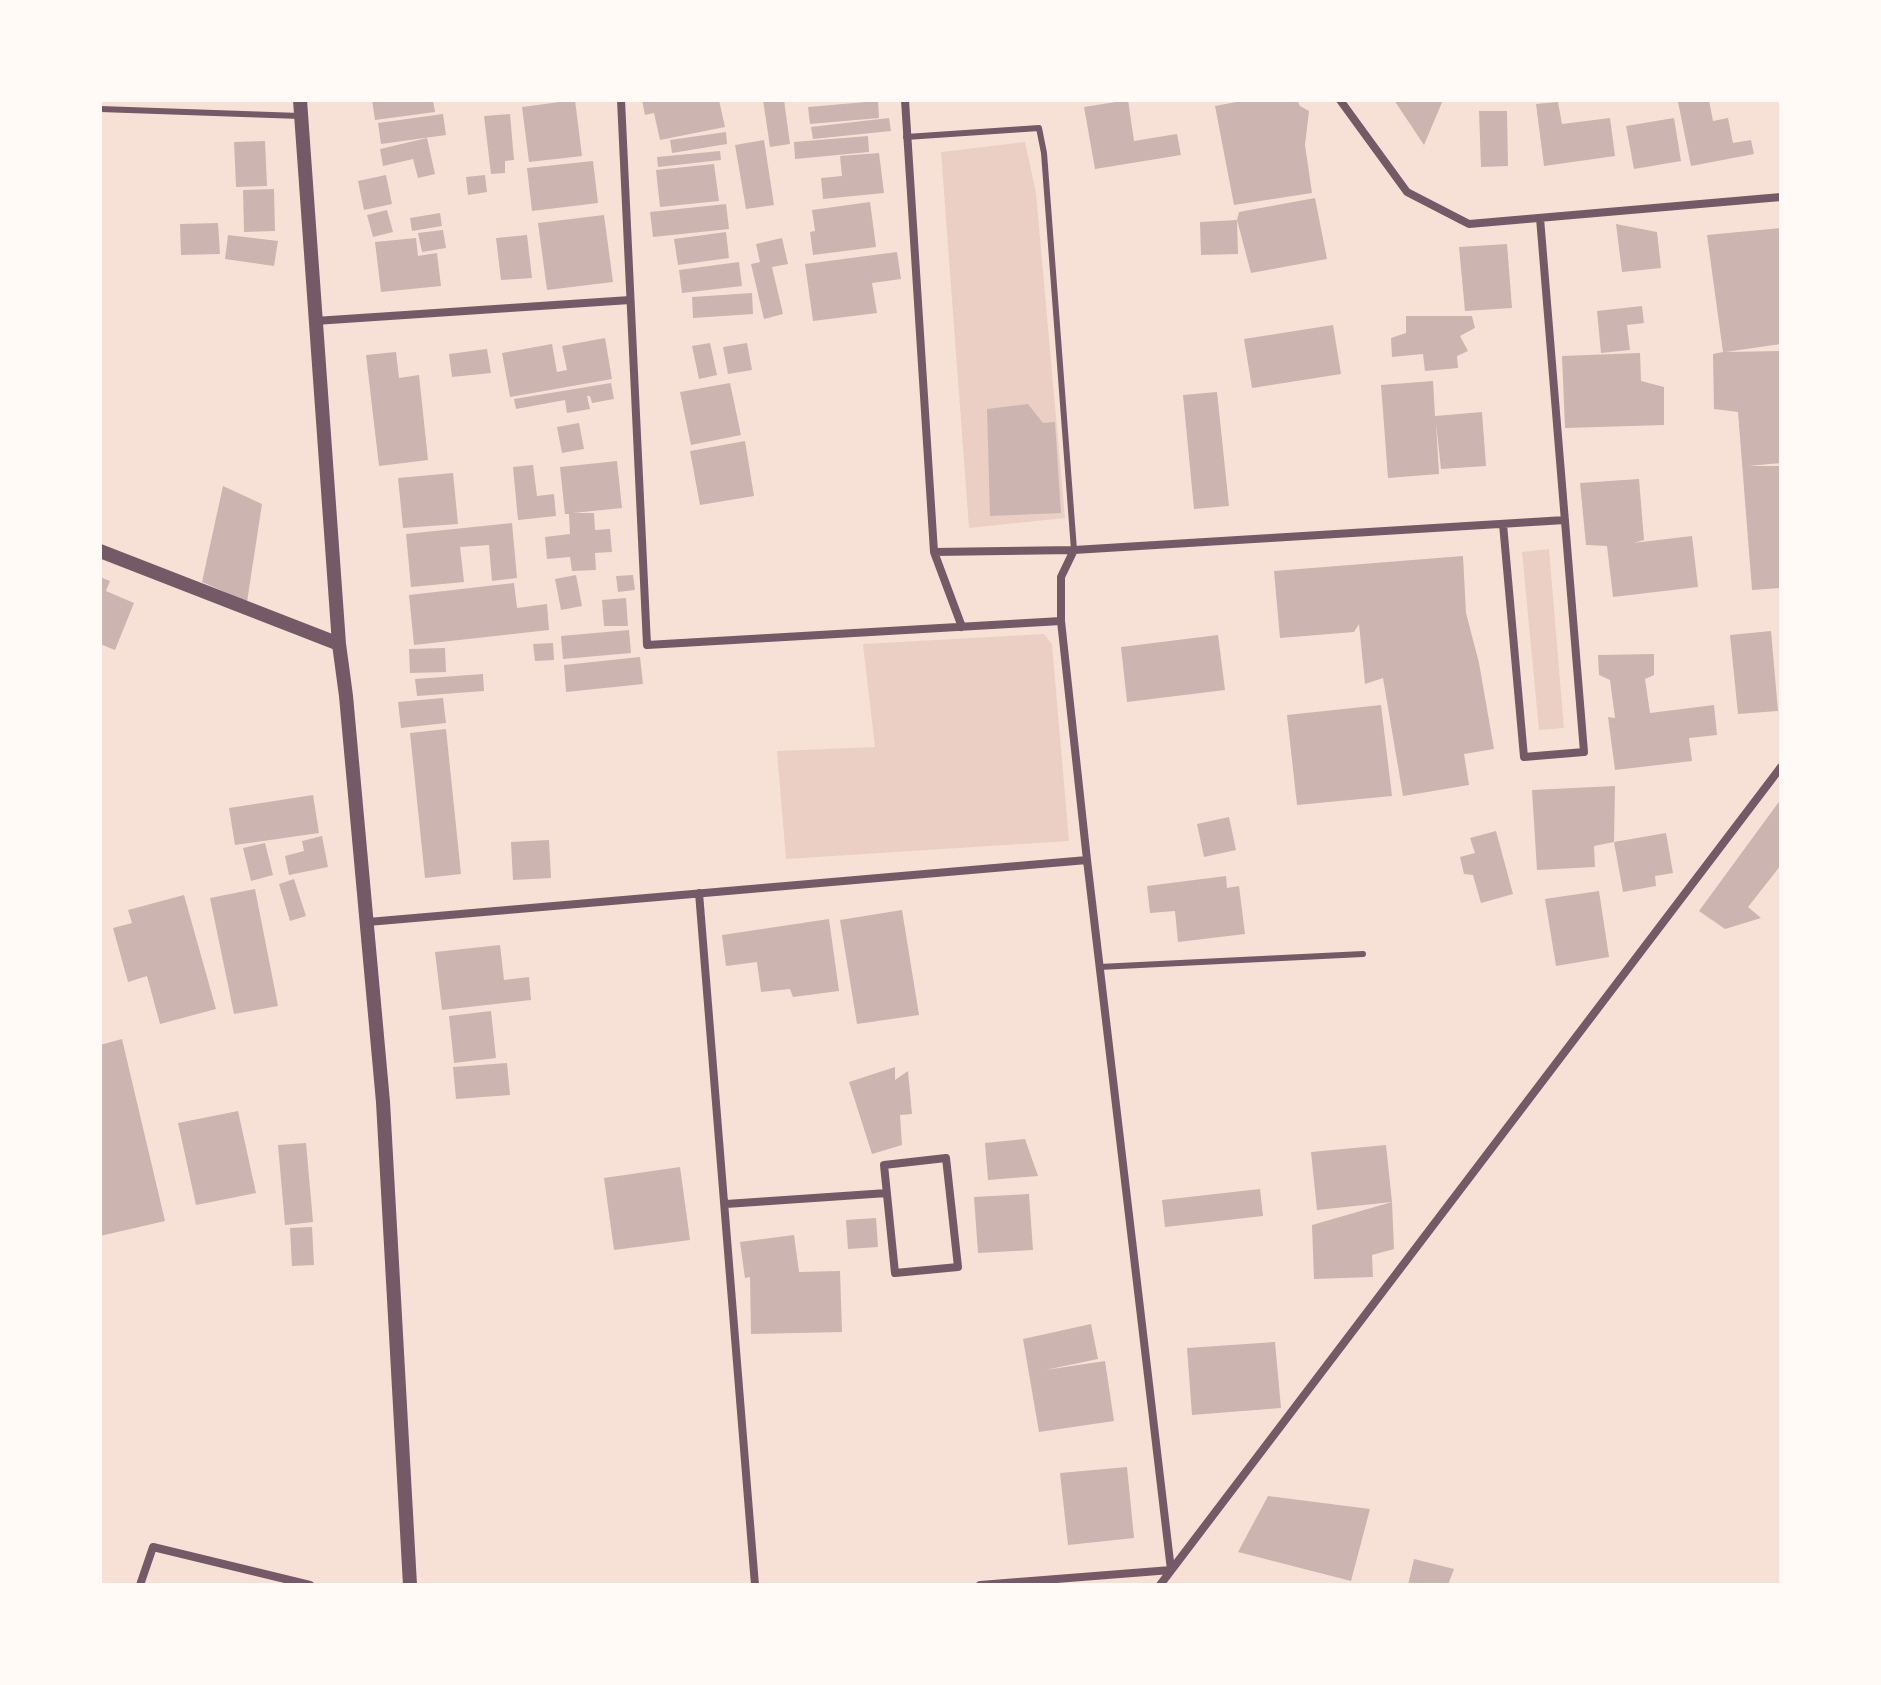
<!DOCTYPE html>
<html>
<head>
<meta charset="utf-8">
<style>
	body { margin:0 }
	#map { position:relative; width:1881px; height:1685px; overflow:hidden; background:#f7e1d7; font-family:Jost,sans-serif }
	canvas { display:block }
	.frame { position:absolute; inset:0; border:102px solid #fffaf5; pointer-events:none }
</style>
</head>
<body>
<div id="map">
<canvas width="1881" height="1685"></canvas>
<div class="frame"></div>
</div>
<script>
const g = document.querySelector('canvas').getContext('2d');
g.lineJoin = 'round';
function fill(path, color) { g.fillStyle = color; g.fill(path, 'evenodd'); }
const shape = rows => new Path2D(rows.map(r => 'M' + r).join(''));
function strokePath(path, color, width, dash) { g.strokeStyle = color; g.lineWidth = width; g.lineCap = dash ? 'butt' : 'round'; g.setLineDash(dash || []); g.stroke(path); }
fill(shape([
	[1025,142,1036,193,1065,518,969,528,941,152],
	[1549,549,1564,728,1539,730,1522,552],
	[1044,634,1052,644,1069,841,786,859,777,751,875,747,863,644]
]), '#ebcfc5');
fill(shape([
	[372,100,433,100,435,112,375,120],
	[575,100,582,156,529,162,522,107],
	[642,100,719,100,725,127,660,140,654,113,645,115],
	[763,100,784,100,790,144,770,147],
	[1128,100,1134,141,1177,134,1181,155,1095,169,1084,107],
	[1247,100,1297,100,1300,106,1309,111,1305,145,1312,193,1234,205,1215,106],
	[1394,100,1443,100,1424,145],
	[1690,100,1709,100,1713,121,1728,118,1733,143,1751,140,1754,154,1691,166,1678,102],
	[878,101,879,118,810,124,808,107],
	[1558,102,1562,124,1610,118,1615,156,1544,166,1536,104],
	[1479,111,1507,111,1508,166,1481,167],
	[443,114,446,135,381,144,378,123],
	[510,114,514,160,505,161,505,173,491,174,484,116],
	[889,118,891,131,813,139,811,127],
	[1674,118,1681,161,1634,169,1626,126],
	[726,132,727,144,672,153,670,140],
	[868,136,869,152,795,159,794,142],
	[427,138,435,174,418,178,413,159,383,166,380,149],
	[764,140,774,205,746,209,735,145],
	[265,141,267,186,236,187,234,142],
	[720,151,721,160,658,167,657,157],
	[879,153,884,193,823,199,821,178,842,176,840,156],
	[593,161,598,203,532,211,527,168],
	[714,164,719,201,660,207,656,170],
	[386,175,392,204,364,210,358,181],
	[485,175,487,192,468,195,466,177],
	[274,189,275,231,244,232,243,190],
	[1315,198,1327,259,1251,273,1237,220,1238,254,1201,255,1200,222,1237,220,1239,212],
	[870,202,876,247,813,255,810,232,815,231,812,210],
	[726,204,729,229,653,237,650,212],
	[387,210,393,232,373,237,367,215],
	[440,213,442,226,412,231,410,218],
	[604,215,613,282,547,290,538,223],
	[218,223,220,254,181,255,180,224],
	[1616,224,1657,232,1661,268,1622,272],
	[1781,228,1781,344,1725,352,1781,351,1781,463,1749,466,1781,466,1781,588,1752,590,1738,412,1714,409,1713,354,1723,352,1707,235],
	[443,230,446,248,422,252,418,233],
	[726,232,729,258,678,265,674,239],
	[228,235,278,241,274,266,225,259],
	[527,235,532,278,501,280,496,238],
	[416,238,418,256,437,253,441,286,381,292,375,242],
	[782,238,788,264,772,267,783,314,764,319,751,264,760,262,756,244],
	[1507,244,1512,308,1465,311,1459,247],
	[897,252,901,279,872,283,877,313,813,321,805,264],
	[739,262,742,286,682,293,679,270],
	[752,293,753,314,693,318,692,297],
	[1642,306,1644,323,1627,325,1630,350,1601,353,1597,311],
	[1406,316,1472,316,1475,328,1460,336,1468,351,1457,356,1458,368,1425,371,1423,354,1392,357,1391,338,1406,333],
	[1333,325,1341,374,1252,388,1244,339],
	[605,338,612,379,510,397,502,353,552,344,557,372,567,370,562,346],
	[710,343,717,375,699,379,692,346],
	[747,343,752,370,728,374,723,347],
	[487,349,491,373,452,377,449,354],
	[396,352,399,378,419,375,428,460,379,466,366,355],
	[1640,353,1641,381,1664,387,1664,425,1565,428,1562,356],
	[1433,381,1435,416,1482,412,1486,466,1441,469,1436,423,1439,474,1388,478,1381,385],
	[611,383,614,399,592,403,590,396,587,396,590,409,567,413,565,400,516,409,514,399],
	[730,383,741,435,691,445,680,392],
	[1217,392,1229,506,1194,509,1183,395],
	[1028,404,1043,423,1055,422,1061,513,990,516,987,409],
	[579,423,584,449,562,453,557,427],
	[745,441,754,496,700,505,690,451],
	[617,461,622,508,573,513,594,513,595,530,610,529,612,552,595,553,596,570,572,571,570,557,547,559,545,537,570,534,569,514,565,514,560,467],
	[533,465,537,496,554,494,556,516,518,520,513,467],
	[453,473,458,524,403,528,398,478],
	[1639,479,1644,540,1633,543,1692,536,1698,587,1613,597,1607,546,1586,545,1580,483],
	[223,486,262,504,247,602,202,582],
	[512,523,517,578,492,581,489,545,460,547,464,582,411,587,406,534],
	[1463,556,1466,613,1479,663,1494,749,1464,754,1469,785,1403,796,1383,678,1365,684,1359,624,1354,632,1280,638,1274,571],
	[576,575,582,606,561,610,555,579],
	[633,575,635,590,618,592,616,576],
	[100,577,110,581,106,591,134,603,115,650,100,644],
	[514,583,517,608,547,604,549,630,414,645,409,595],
	[626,598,628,626,604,626,602,600],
	[629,630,631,653,563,659,561,636],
	[1771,631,1778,711,1738,714,1730,635],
	[1218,635,1225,690,1127,702,1121,647],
	[553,643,554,660,535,661,533,644],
	[445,648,446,672,410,673,409,649],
	[1654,654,1654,675,1645,679,1650,713,1714,705,1717,735,1689,738,1692,761,1615,770,1608,717,1615,718,1610,680,1599,675,1598,655],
	[640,657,643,684,566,692,564,665],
	[483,674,484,691,417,696,415,679],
	[443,698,446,723,401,728,398,702],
	[1381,705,1392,796,1297,805,1287,715],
	[446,729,461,874,425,878,410,733],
	[1615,786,1614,842,1666,833,1673,873,1655,876,1656,886,1623,892,1614,842,1594,846,1595,867,1537,870,1532,790],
	[313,795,319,833,235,845,229,808],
	[1781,799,1781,865,1748,907,1761,918,1725,929,1699,911],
	[1229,817,1236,850,1204,857,1197,824],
	[1496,831,1513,894,1481,903,1473,875,1464,874,1460,857,1475,853,1470,838],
	[322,836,328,867,289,875,285,856,304,851,302,841],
	[549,840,551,878,513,880,511,842],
	[265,843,273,875,251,881,243,848],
	[1226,876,1227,888,1239,886,1245,934,1178,942,1175,911,1150,913,1147,886],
	[294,879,306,916,290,921,279,884],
	[255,889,278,1006,234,1014,210,898],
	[1599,891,1609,957,1556,966,1545,899],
	[184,895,216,1009,160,1024,147,976,128,982,113,928,132,923,128,910],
	[902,910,919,1015,857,1024,840,920],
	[829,919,839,991,793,997,790,989,761,992,757,962,726,966,722,935],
	[500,945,504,980,529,977,531,1000,442,1010,435,952],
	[491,1011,496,1058,454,1063,449,1016],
	[122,1039,165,1221,100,1236,100,1045],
	[507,1063,510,1095,456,1099,453,1067],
	[895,1067,895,1080,908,1071,912,1114,900,1115,902,1145,872,1154,849,1082],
	[238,1111,256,1193,196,1205,178,1123],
	[1025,1139,1038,1176,988,1180,985,1143],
	[306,1143,313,1222,285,1225,278,1145],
	[1386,1145,1392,1202,1317,1210,1311,1152],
	[680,1167,690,1240,614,1250,604,1178],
	[1260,1189,1263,1216,1165,1227,1162,1200],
	[1029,1194,1033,1250,978,1253,974,1197],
	[1392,1202,1394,1249,1372,1255,1373,1277,1314,1279,1312,1225],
	[876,1218,878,1247,848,1249,846,1220],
	[312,1227,314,1265,292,1266,290,1228],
	[794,1235,799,1272,840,1271,842,1332,751,1334,750,1277,745,1278,740,1242],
	[1091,1324,1098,1359,1045,1370,1105,1361,1114,1421,1039,1432,1023,1339],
	[1275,1342,1281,1408,1192,1415,1187,1348],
	[1127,1467,1134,1538,1068,1545,1060,1473],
	[1268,1496,1370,1509,1351,1581,1238,1552],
	[1414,1559,1454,1569,1448,1585,1408,1585]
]), '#ccb4b1');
strokePath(shape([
	[100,109,300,116],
	[906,137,1039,128,1044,153,1074,550],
	[1099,967,1363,954]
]), '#755966', 6);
strokePath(shape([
	[621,100,647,645,1061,621],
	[905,100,934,552,962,627],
	[1340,100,1407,192,1469,224,1781,197],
	[315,321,630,300],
	[1503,524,1524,757,1584,752,1540,218],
	[1074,550,1061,577,1061,621,1087,860,1171,1570],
	[934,552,1074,550,1565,520],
	[699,893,755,1585],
	[368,922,1087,860],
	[946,1158,958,1267,895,1273,884,1165,946,1158],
	[726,1204,887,1193],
	[140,1585,153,1547,310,1585],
	[980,1585,1171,1570],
	[1160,1585,1781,767]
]), '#755966', 8);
strokePath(shape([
	[300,100,339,644,346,696,383,1102,410,1585],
	[100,551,339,644]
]), '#755966', 14);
</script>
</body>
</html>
